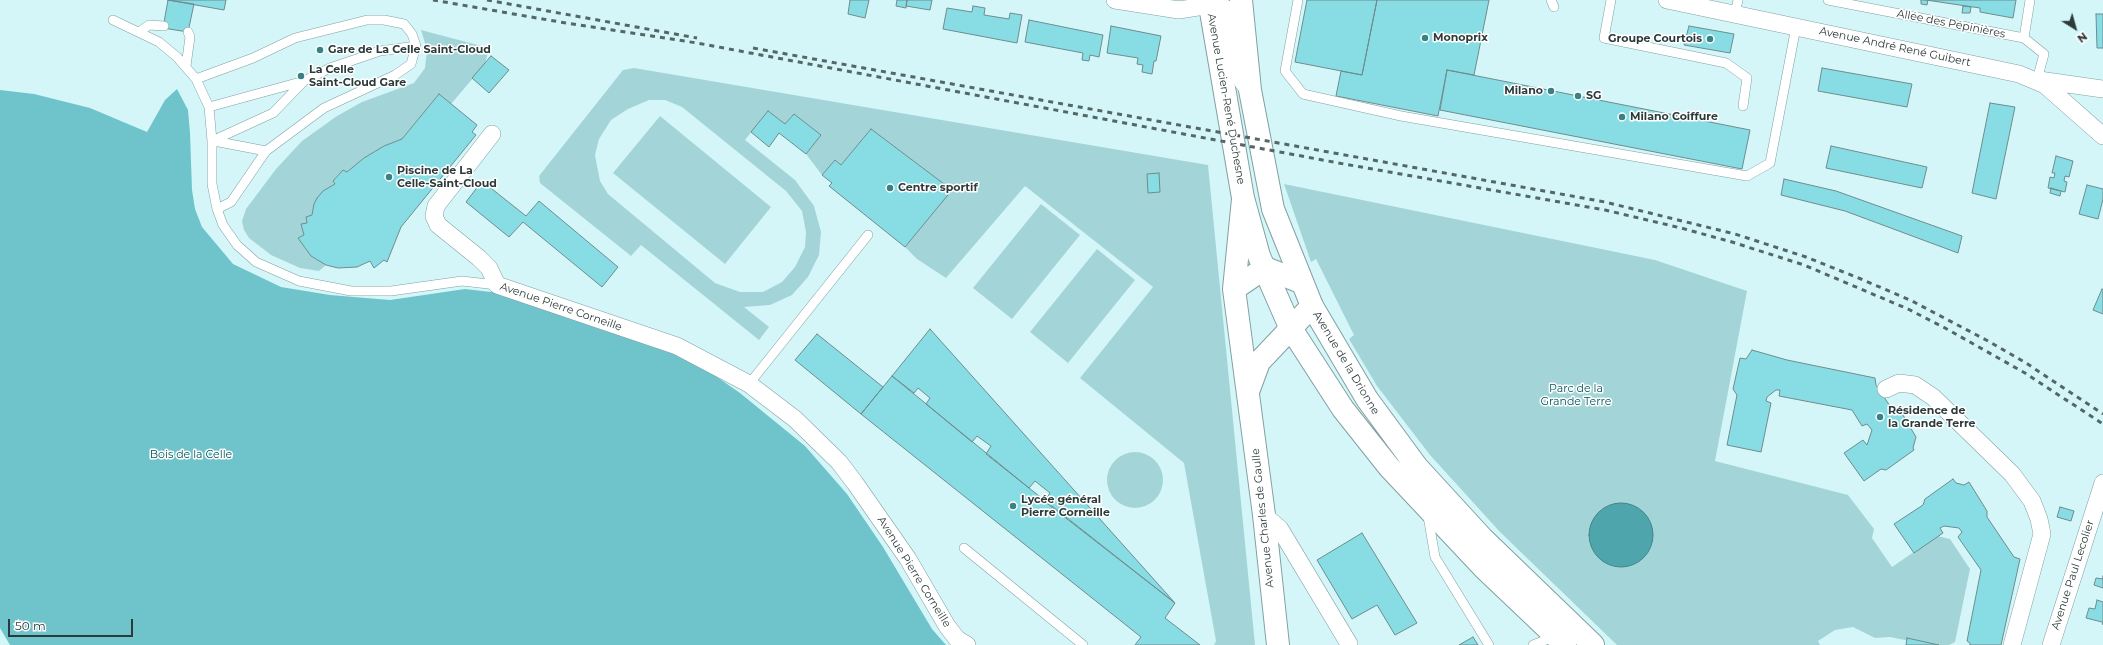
<!DOCTYPE html>
<html>
<head>
<meta charset="utf-8">
<style>
	body { margin:0 }
	#map { position:relative; width:2103px; height:645px; overflow:hidden; background:#d5f6f8; font-family:Montserrat,sans-serif }
	canvas { display:block }
	.north { position:absolute; left:2055px; top:8px; width:40px; height:40px; -webkit-text-stroke:3px #fff; paint-order:stroke; rotate:143deg; font-size:11px; font-weight:700; line-height:16px; text-align:center; color:#2d3a3a }
	.north::after { content:''; display:block; margin:auto; width:14px; height:18px; background:#2d3a3a; clip-path:polygon(50% 0,100% 100%,50% 72%,0 100%) }
	.scale { position:absolute; left:8px; top:619px; width:125px; height:18px; box-sizing:border-box; border:2px solid #2d3a3a; border-top:0; padding-left:5px; font-size:12px; line-height:14px; white-space:nowrap; color:#2d3a3a; -webkit-text-stroke:3px #fff; paint-order:stroke }
</style>
</head>
<body>
<div id="map">
<canvas width="2103" height="645"></canvas>
<div class="north">N</div>
<div class="scale">50 m</div>
</div>
<script>
const g = document.querySelector('canvas').getContext('2d');
g.lineJoin = 'round';
function fill(path, color) { g.fillStyle = color; g.fill(path, 'evenodd'); }
const shape = rows => new Path2D(rows.map(r => 'M' + r).join(''));
function strokePath(path, color, width, dash) { g.strokeStyle = color; g.lineWidth = width; g.lineCap = dash ? 'butt' : 'round'; g.setLineDash(dash || []); g.stroke(path); }
function label(font, color, halo, rows, align = 'center') {
  g.font = font + ' Montserrat,sans-serif'; g.lineWidth = 3; g.setLineDash([]); g.textBaseline = 'middle'; g.strokeStyle = halo; g.fillStyle = color; for (const [text, x, y, turn = 0] of rows) {
    g.save(); g.translate(x, y); g.rotate((+turn || 0) * Math.PI / 180); g.textAlign = isNaN(turn) ? turn : align; if (halo) g.strokeText(text, 0, 0); g.fillText(text, 0, 0); g.restore();
  }
}
fill(shape([
	[421,30,489,48,485,64,451,104,438,95,402,139,384,146,364,158,347,172,343,170,333,181,335,184,323,191,314,204,312,215,306,217,307,223,301,224,304,235,298,238,311,256,326,265,319,271,300,268,271,255,249,238,244,230,242,221,246,209,276,169,302,141,337,116,362,102,414,83,425,68,427,50],
	[634,68,1208,165,1255,645,1214,645,1216,641,1184,463,1080,378,1153,287,1025,186,946,278,917,259,905,247,951,190,871,129,841,165,835,160,822,175,806,154,821,135,794,114,785,124,768,111,745,140,795,180,814,206,821,232,819,255,808,277,792,295,770,305,744,307,769,327,759,340,641,245,631,256,540,183,539,176,623,70],
	[649,100,665,100,682,107,786,191,802,211,806,232,805,247,795,267,782,282,763,292,740,292,715,283,608,194,600,181,595,155,599,139,611,120,628,109],
	[660,116,771,207,725,264,613,173],
	[1284,184,1655,260,1747,291,1715,461,1848,495,1874,529,1872,538,1892,567,1937,536,1950,539,1970,569,1955,642,1949,645,1930,645,1890,637,1875,638,1853,627,1835,630,1818,641,1820,645,1617,645,1500,532,1430,455,1377,386,1349,339,1354,335,1316,259,1311,262],
	[1041,204,1080,235,1012,319,973,288],
	[1097,249,1135,280,1068,363,1030,332],
	'1107 480a28 28 0 1 1 56 0a28 28 0 1 1-56 0Z'
]), '#a3d5d8');
fill(shape([
	[177,89,188,110,190,133,192,190,195,209,202,227,233,264,281,287,330,295,390,300,465,289,517,295,677,349,740,393,805,446,847,494,883,547,932,629,946,645,10,645,0,628,0,90,34,94,90,108,147,132,165,100]
]), '#6ec4ca');
const water = shape([
	'1589 535a32 32 0 1 1 64 0a32 32 0 1 1-64 0Z'
]);
fill(water, '#4ea5ab');
strokePath(water, '#448589', 1);
const building = shape([
	[168,0,226,0,224,10,168,0],
	[168,0,194,4,188,32,163,28,168,0],
	[850,0,869,0,865,18,848,14,850,0],
	[897,0,907,0,906,8,896,6,897,0],
	[907,0,932,0,930,10,906,6,907,0],
	[1307,0,1377,0,1362,75,1295,62,1307,0],
	[1377,0,1489,0,1474,75,1447,70,1438,116,1336,96,1341,71,1362,75,1377,0],
	[1921,0,1928,0,1927,5,1921,4,1921,0],
	[1926,0,2016,0,2013,18,1980,12,1980,8,1926,0],
	[973,6,985,8,984,15,1009,19,1010,13,1022,15,1017,43,943,29,947,8,972,12,973,6],
	[1963,6,1971,7,1970,13,1962,13,1963,6],
	[2096,14,2103,14,2103,48,2097,48,2096,14],
	[1029,20,1103,35,1099,57,1090,55,1089,61,1082,60,1083,53,1025,42,1029,20],
	[1111,26,1161,36,1156,61,1154,61,1152,74,1142,72,1143,65,1137,64,1138,58,1107,53,1111,26],
	[1689,26,1734,34,1730,53,1684,45,1689,26],
	[491,56,509,70,489,93,472,78,491,56],
	[1822,68,1912,84,1907,107,1818,91,1822,68],
	[1447,70,1750,130,1742,169,1440,110,1447,70],
	[439,94,477,125,472,132,476,135,401,227,387,262,384,260,374,268,370,261,357,267,338,268,326,265,311,256,298,238,304,235,301,224,307,223,306,217,312,215,314,204,317,198,323,191,335,184,333,181,343,170,347,172,364,158,384,146,402,139,439,94],
	[1990,103,2015,107,1996,199,1972,193,1990,103],
	[768,111,785,124,794,114,821,135,806,154,779,133,769,147,751,132,768,111],
	[871,129,952,190,905,247,829,186,832,183,822,175,835,160,841,165,871,129],
	[1831,146,1927,167,1922,188,1826,168,1831,146],
	[2056,156,2073,161,2069,177,2065,176,2064,181,2067,182,2065,192,2048,188,2050,177,2054,178,2055,173,2052,173,2056,156],
	[1159,173,1160,192,1148,193,1147,174,1159,173],
	[1784,179,1836,191,1962,236,1958,253,1845,211,1781,195,1784,179],
	[482,181,526,216,539,201,618,267,602,287,523,222,509,237,466,202,482,181],
	[2087,185,2103,189,2103,199,2098,219,2079,214,2087,185],
	[2051,188,2061,191,2060,196,2050,193,2051,188],
	[2102,289,2103,290,2103,314,2093,310,2102,289],
	[930,329,1175,603,1044,501,1050,493,1035,481,1029,488,986,454,991,446,977,436,972,442,926,404,930,398,918,388,914,393,892,376,930,329],
	[817,334,883,387,861,414,795,360,817,334],
	[1752,350,1787,360,1875,378,1876,385,1892,409,1900,410,1916,437,1913,448,1914,450,1886,470,1881,469,1864,481,1844,453,1863,440,1867,445,1872,430,1867,424,1862,426,1852,410,1779,396,1780,390,1776,390,1767,397,1766,401,1771,403,1761,452,1727,445,1737,395,1733,389,1740,358,1746,359,1752,350],
	[892,376,1029,488,1175,603,1165,618,1200,645,1135,645,1141,637,861,414,892,376],
	[1953,479,1956,483,1964,485,1969,482,1987,511,1987,517,2014,557,2020,559,2001,645,1970,645,1970,643,1967,641,1981,570,1958,537,1962,532,1959,528,1944,526,1940,528,1943,533,1914,553,1894,524,1923,505,1925,499,1953,479],
	[2060,507,2074,511,2071,521,2057,517,2060,507],
	[1362,533,1417,623,1395,635,1377,605,1352,619,1317,560,1362,533],
	[2103,576,2103,588,2094,585,2096,578,2103,579,2103,576],
	[2097,600,2103,602,2103,625,2102,622,2086,618,2089,608,2095,609,2097,600],
	[1473,637,1478,645,1459,645,1473,637],
	[1907,638,1939,645,1906,645,1907,638]
]);
fill(building, '#87dde3');
strokePath(building, '#6e8c8e', 1);
const service = shape([
	[1298,0,1285,71,1303,94,1401,116,1747,176,1770,163,1796,27],
	[1551,0,1554,7],
	[1611,0,1604,38,1726,63,1747,78,1743,106],
	[1828,0,2024,38,2044,54,2037,80],
	[1735,14,1738,0],
	[113,20,159,42,177,57,196,79,209,107,212,141,212,184,217,209,223,225,237,245,256,262,299,281,351,291,391,291,462,281,497,285],
	[139,32,149,25,164,26],
	[2024,38,2030,0],
	[186,66,190,37,188,32],
	[196,79,253,58,295,38,367,20,384,20,404,24,412,34,416,46,411,64,395,75,324,108,266,151,231,202,217,209],
	[209,107,304,81,330,68,380,51,416,46],
	[212,141,273,113,303,82],
	[214,141,266,151],
	[749,384,868,235],
	[1428,516,1435,557,1489,645],
	[964,548,1083,645],
	[1533,645,1556,636]
]);
const minor = shape([
	[1115,0,1179,10,1210,5,1225,8,1230,15,1237,72,1244,84],
	[1667,0,2019,74,2045,85,2103,136],
	[2039,80,2103,89],
	[492,134,436,206,434,216,438,225,479,258,489,268,497,285,677,346,749,384,795,419,839,462,855,483,908,559,947,626,957,639,967,645],
	[1886,389,1899,383,1915,385,1933,397,2012,474,2032,501,2039,519,2042,534,2012,645],
	[1264,515,1280,529,1349,644],
	[2051,645,2103,483]
]);
const tertiary = shape([
	[1243,199,1234,289,1264,515,1278,645],
	[1234,289,1265,268,1301,282],
	[1249,389,1259,362,1312,306]
]);
const secondary = shape([
	[1209,0,1243,198,1259,256,1290,327,1343,409,1389,467,1484,568,1565,645],
	[1241,0,1250,90,1273,209,1312,306,1367,399,1417,467,1483,539,1593,645]
]);
strokePath(service, '#81a0a2', 10);
strokePath(minor, '#81a0a2', 18);
strokePath(tertiary, '#81a0a2', 24);
strokePath(secondary, '#81a0a2', 24);
strokePath(service, '#fff', 9);
strokePath(minor, '#fff', 17);
strokePath(tertiary, '#fff', 22);
strokePath(secondary, '#fff', 22);
strokePath(shape([
	[433,0,560,22,697,43,1344,164,1605,210,1681,228,1732,242,1804,265,1908,309,1945,328,2025,373,2103,424],
	[487,0,697,38],
	[753,48,1605,202,1735,234,1806,257,1861,279,1912,301,1988,341,2026,363,2103,414]
]), '#546666', 3, [5, 5]);
for (const [x, y, r, color] of [
	[1425,38,4,"#388185"],
	[1710,39,4,"#388185"],
	[320,50,4,"#388185"],
	[301,76,4,"#388185"],
	[1551,91,4,"#388185"],
	[1578,96,4,"#388185"],
	[1622,117,4,"#388185"],
	[389,177,4,"#388185"],
	[890,188,4,"#388185"],
	[1880,417,4,"#388185"],
	[1013,506,4,"#388185"]
]) { const dot = new Path2D(); dot.arc(x, y, r, 0, 2 * Math.PI); g.fillStyle = color; g.fill(dot); strokePath(dot, '#fff', 1.5); }
label('11px', '#2d3a3a', '#fff', [
	["Allée des Pépinières",1951,24,11],
	["Avenue André René Guibert",1895,47,12],
	["Avenue Lucien-René Duchesne",1226,99,80],
	["Avenue Pierre Corneille",561,307,19],
	["Avenue de la Drionne",1346,363,59],
	["Avenue Charles de Gaulle",1263,518,-96],
	["Avenue Pierre Corneille",914,572,58],
	["Avenue Paul Lecolier",2073,575,-72]
]);
label('bold 11px', '#2d3a3a', '#fff', [
	["Monoprix",1433,38],
	["Groupe Courtois",1702,39,"right"],
	["Gare de La Celle Saint-Cloud",328,50],
	["La Celle",309,70],
	["Saint-Cloud Gare",309,83],
	["Milano",1543,91,"right"],
	["SG",1586,96],
	["Milano Coiffure",1630,117],
	["Piscine de La",397,171],
	["Celle-Saint-Cloud",397,184],
	["Centre sportif",898,188],
	["Résidence de",1888,411],
	["la Grande Terre",1888,424],
	["Lycée général",1021,500],
	["Pierre Corneille",1021,513]
], 'left');
label('11px', '#005357', '#fff', [
	["Parc de la",1576,389],
	["Grande Terre",1576,402],
	["Bois de la Celle",191,455]
]);
</script>
</body>
</html>
